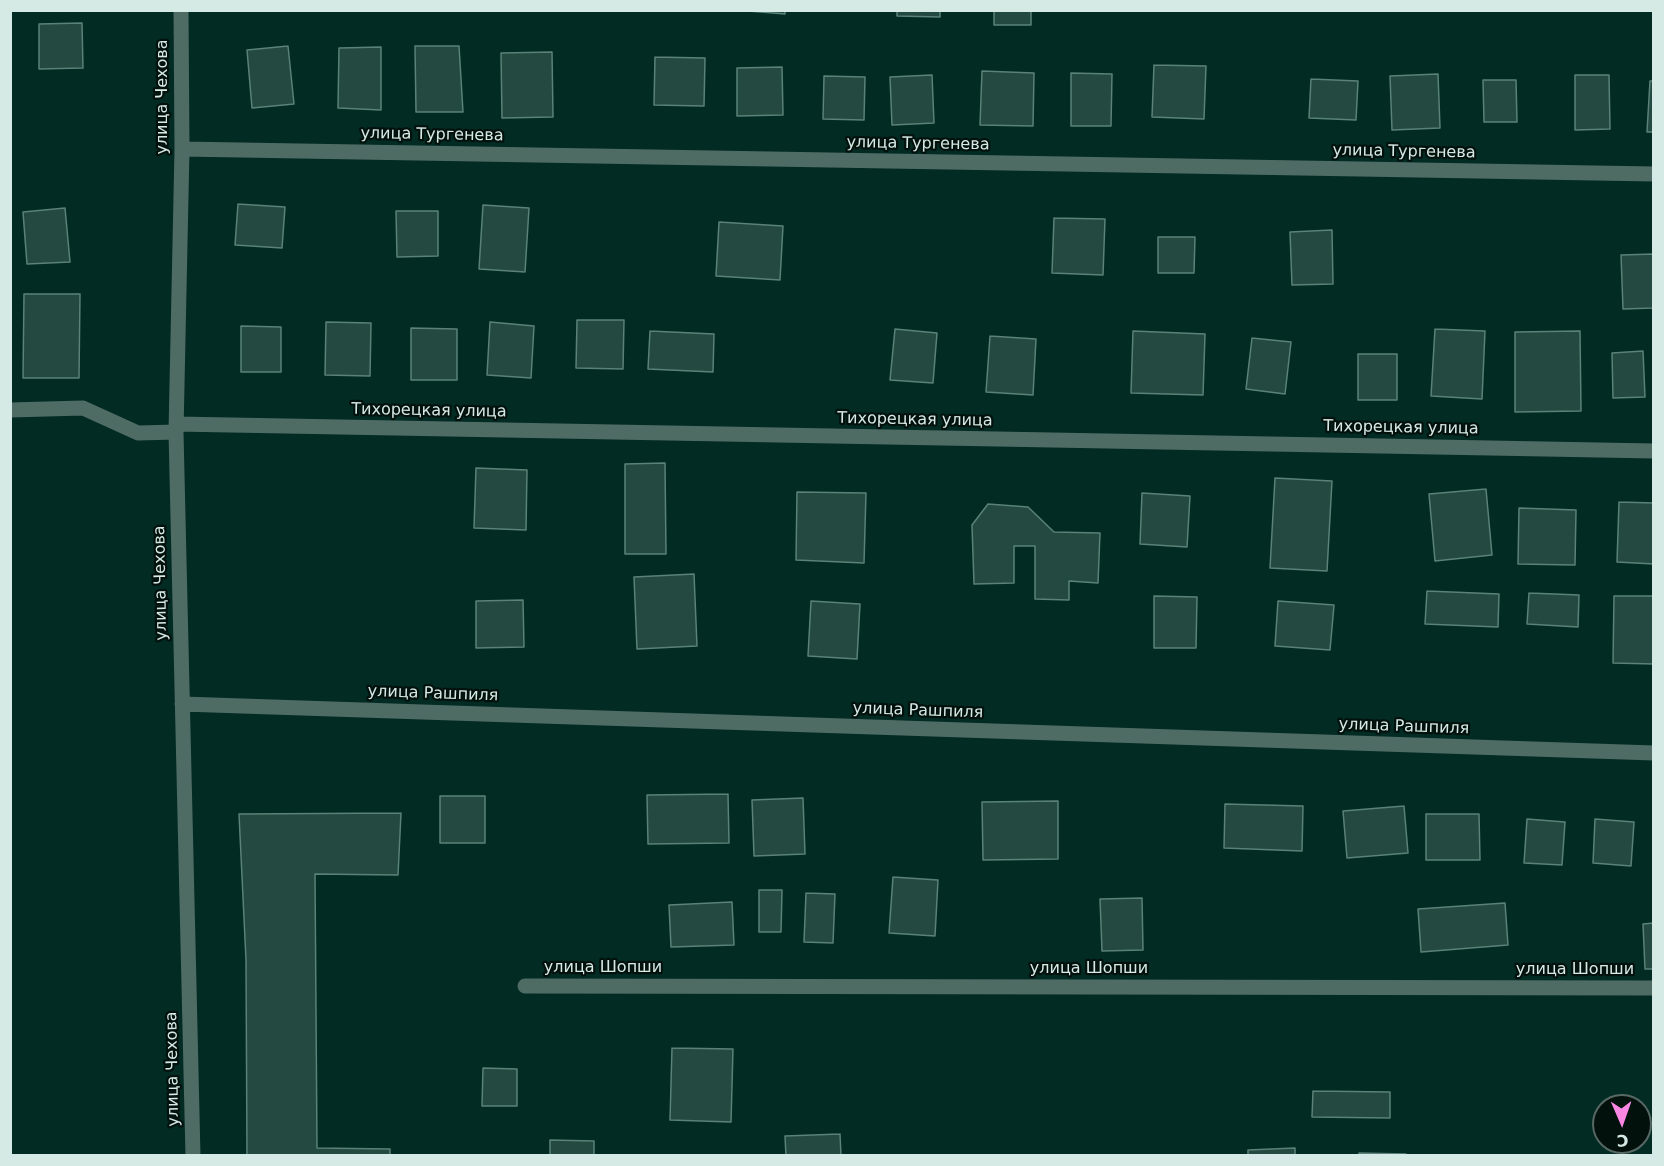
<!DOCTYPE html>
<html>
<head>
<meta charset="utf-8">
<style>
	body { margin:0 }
	#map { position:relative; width:1664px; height:1166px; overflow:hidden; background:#022b24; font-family:"DejaVu Sans",sans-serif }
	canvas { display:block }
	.frame { position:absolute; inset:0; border:12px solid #d6eae5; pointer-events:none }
	.north { position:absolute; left:1592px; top:1094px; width:60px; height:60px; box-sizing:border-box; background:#03110d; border:2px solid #576863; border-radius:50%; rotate:178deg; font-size:16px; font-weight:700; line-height:24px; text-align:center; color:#d6eae5 }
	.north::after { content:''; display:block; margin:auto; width:21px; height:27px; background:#fb87e5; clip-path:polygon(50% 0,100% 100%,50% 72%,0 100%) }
</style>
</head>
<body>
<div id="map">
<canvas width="1664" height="1166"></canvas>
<div class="frame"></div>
<div class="north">С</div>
</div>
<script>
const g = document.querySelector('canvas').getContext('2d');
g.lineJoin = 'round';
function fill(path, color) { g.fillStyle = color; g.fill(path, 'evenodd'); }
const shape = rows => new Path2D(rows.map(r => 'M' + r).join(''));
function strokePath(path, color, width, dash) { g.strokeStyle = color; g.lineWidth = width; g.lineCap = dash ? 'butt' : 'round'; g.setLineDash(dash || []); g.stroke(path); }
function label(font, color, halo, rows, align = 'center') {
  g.font = font + ' "DejaVu Sans",sans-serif'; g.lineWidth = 4.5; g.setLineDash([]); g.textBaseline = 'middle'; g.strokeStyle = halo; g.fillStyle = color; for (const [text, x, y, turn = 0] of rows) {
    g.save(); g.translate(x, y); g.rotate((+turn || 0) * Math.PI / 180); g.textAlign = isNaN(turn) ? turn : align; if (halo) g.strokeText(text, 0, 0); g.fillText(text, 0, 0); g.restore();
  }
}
const building = shape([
	[736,10,785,10,785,14,736,10],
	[897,10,940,10,940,17,897,16,897,10],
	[994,10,1031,10,1031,25,994,25,994,10],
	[82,23,83,68,39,69,39,24,82,23],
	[288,46,294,104,252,108,247,50,288,46],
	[415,46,459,46,463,112,416,112,415,46],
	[381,47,381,110,338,108,339,48,381,47],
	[552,52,553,117,502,118,501,53,552,52],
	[655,57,705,58,704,106,654,105,655,57],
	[1154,65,1206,66,1204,119,1152,117,1154,65],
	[782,67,783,115,737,116,737,68,782,67],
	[982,71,1034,73,1033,126,980,125,982,71],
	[1071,73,1112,74,1111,126,1071,126,1071,73],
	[1438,74,1440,128,1392,130,1390,76,1438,74],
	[932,75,934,123,892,125,890,77,932,75],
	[1575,75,1609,75,1610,129,1575,130,1575,75],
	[824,76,865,77,864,120,823,119,824,76],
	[1311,79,1358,81,1356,120,1309,118,1311,79],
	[1483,80,1516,80,1517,122,1484,122,1483,80],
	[1650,81,1654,81,1654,132,1647,132,1650,81],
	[238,204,285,207,282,248,235,245,238,204],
	[483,205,529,208,525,272,479,269,483,205],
	[65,208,70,262,27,264,23,212,65,208],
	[396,211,438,211,438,256,397,257,396,211],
	[1054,218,1105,219,1103,275,1052,273,1054,218],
	[719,222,783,226,780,280,716,276,719,222],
	[1332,230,1333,284,1292,285,1290,232,1332,230],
	[1158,237,1195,237,1194,273,1158,273,1158,237],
	[1654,254,1654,308,1623,309,1621,255,1654,254],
	[24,294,80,294,79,378,23,378,24,294],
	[577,320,624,320,623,369,576,368,577,320],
	[326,322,371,323,370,376,325,375,326,322],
	[490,322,534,326,531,378,487,375,490,322],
	[241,326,281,327,281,372,241,372,241,326],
	[411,328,457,329,457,380,411,380,411,328],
	[895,329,937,333,933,383,890,380,895,329],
	[1435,329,1485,331,1482,399,1431,396,1435,329],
	[650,331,714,334,713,372,648,369,650,331],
	[1133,331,1205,334,1203,395,1131,393,1133,331],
	[1580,331,1581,411,1515,412,1515,332,1580,331],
	[990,336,1036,339,1033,395,986,392,990,336],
	[1252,338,1291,342,1285,394,1246,389,1252,338],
	[1643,351,1645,397,1613,398,1612,353,1643,351],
	[1358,354,1397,354,1397,400,1358,400,1358,354],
	[665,463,666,554,625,554,625,464,665,463],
	[476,468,527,470,526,530,474,528,476,468],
	[1275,478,1332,481,1327,571,1270,568,1275,478],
	[1486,489,1492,555,1435,561,1429,494,1486,489],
	[797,492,866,493,864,563,796,560,797,492],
	[1142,493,1190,496,1187,547,1140,544,1142,493],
	[1619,502,1654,503,1654,564,1617,562,1619,502],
	[988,504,1028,507,1054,532,1100,533,1098,583,1069,581,1069,600,1035,599,1035,546,1014,546,1014,583,974,584,972,525,988,504],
	[1519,508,1576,510,1575,565,1518,564,1519,508],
	[694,574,697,646,637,649,634,577,694,574],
	[1427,591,1499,594,1498,627,1425,624,1427,591],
	[1529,593,1579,595,1578,627,1527,624,1529,593],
	[1154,596,1197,597,1196,648,1154,648,1154,596],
	[1614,596,1654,596,1654,664,1613,663,1614,596],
	[523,600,524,647,476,648,476,601,523,600],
	[811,601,860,604,857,659,808,656,811,601],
	[1278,601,1334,605,1330,650,1275,646,1278,601],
	[728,794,729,843,648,844,647,795,728,794],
	[440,796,485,796,485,843,440,843,440,796],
	[803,798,805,854,754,856,752,800,803,798],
	[1058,801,1058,859,983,860,982,802,1058,801],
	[1225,804,1303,806,1302,851,1224,848,1225,804],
	[1404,806,1408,853,1347,858,1343,811,1404,806],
	[401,813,398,875,315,874,317,1148,390,1149,390,1156,247,1156,246,960,239,814,401,813],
	[1426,814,1479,814,1480,860,1426,860,1426,814],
	[1527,819,1565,822,1562,865,1524,863,1527,819],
	[1595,819,1634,822,1631,866,1593,863,1595,819],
	[893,877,938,880,935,936,889,933,893,877],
	[759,890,782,890,781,932,759,932,759,890],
	[806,893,835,894,833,943,804,942,806,893],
	[1142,898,1143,950,1102,951,1100,899,1142,898],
	[732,902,734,945,671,947,669,905,732,902],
	[1505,903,1508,945,1421,952,1418,909,1505,903],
	[1654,923,1654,969,1645,969,1643,924,1654,923],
	[672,1048,733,1049,731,1122,670,1120,672,1048],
	[483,1068,517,1069,517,1106,482,1106,483,1068],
	[1313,1091,1390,1092,1390,1118,1312,1117,1313,1091],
	[840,1134,841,1156,786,1156,785,1136,840,1134],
	[550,1140,594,1141,594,1156,550,1156,550,1140],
	[1295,1148,1295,1156,1248,1156,1248,1150,1295,1148],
	[1359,1153,1406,1154,1406,1156,1359,1156,1359,1153]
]);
fill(building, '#234941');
strokePath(building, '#5a8278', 1.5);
strokePath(shape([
	[181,10,182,149,176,432,193,1156],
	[182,149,1654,174],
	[10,410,83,408,138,433,176,432],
	[176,424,1654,451],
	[182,704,1654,753],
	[525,986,1654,988]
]), '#4f6c64', 15);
label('16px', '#d6eae5', '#03110d', [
	["улица Чехова",163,97,-90],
	["улица Тургенева",432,135,1],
	["улица Тургенева",918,144,1],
	["улица Тургенева",1404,152,1],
	["Тихорецкая улица",429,411,1],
	["Тихорецкая улица",915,420,1],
	["Тихорецкая улица",1401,428,1],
	["улица Чехова",161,583,-91],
	["улица Рашпиля",433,694,2],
	["улица Рашпиля",918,711,2],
	["улица Рашпиля",1404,727,2],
	["улица Шопши",603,968],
	["улица Шопши",1089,969],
	["улица Шопши",1575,970],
	["улица Чехова",173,1069,-91]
]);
</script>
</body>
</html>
